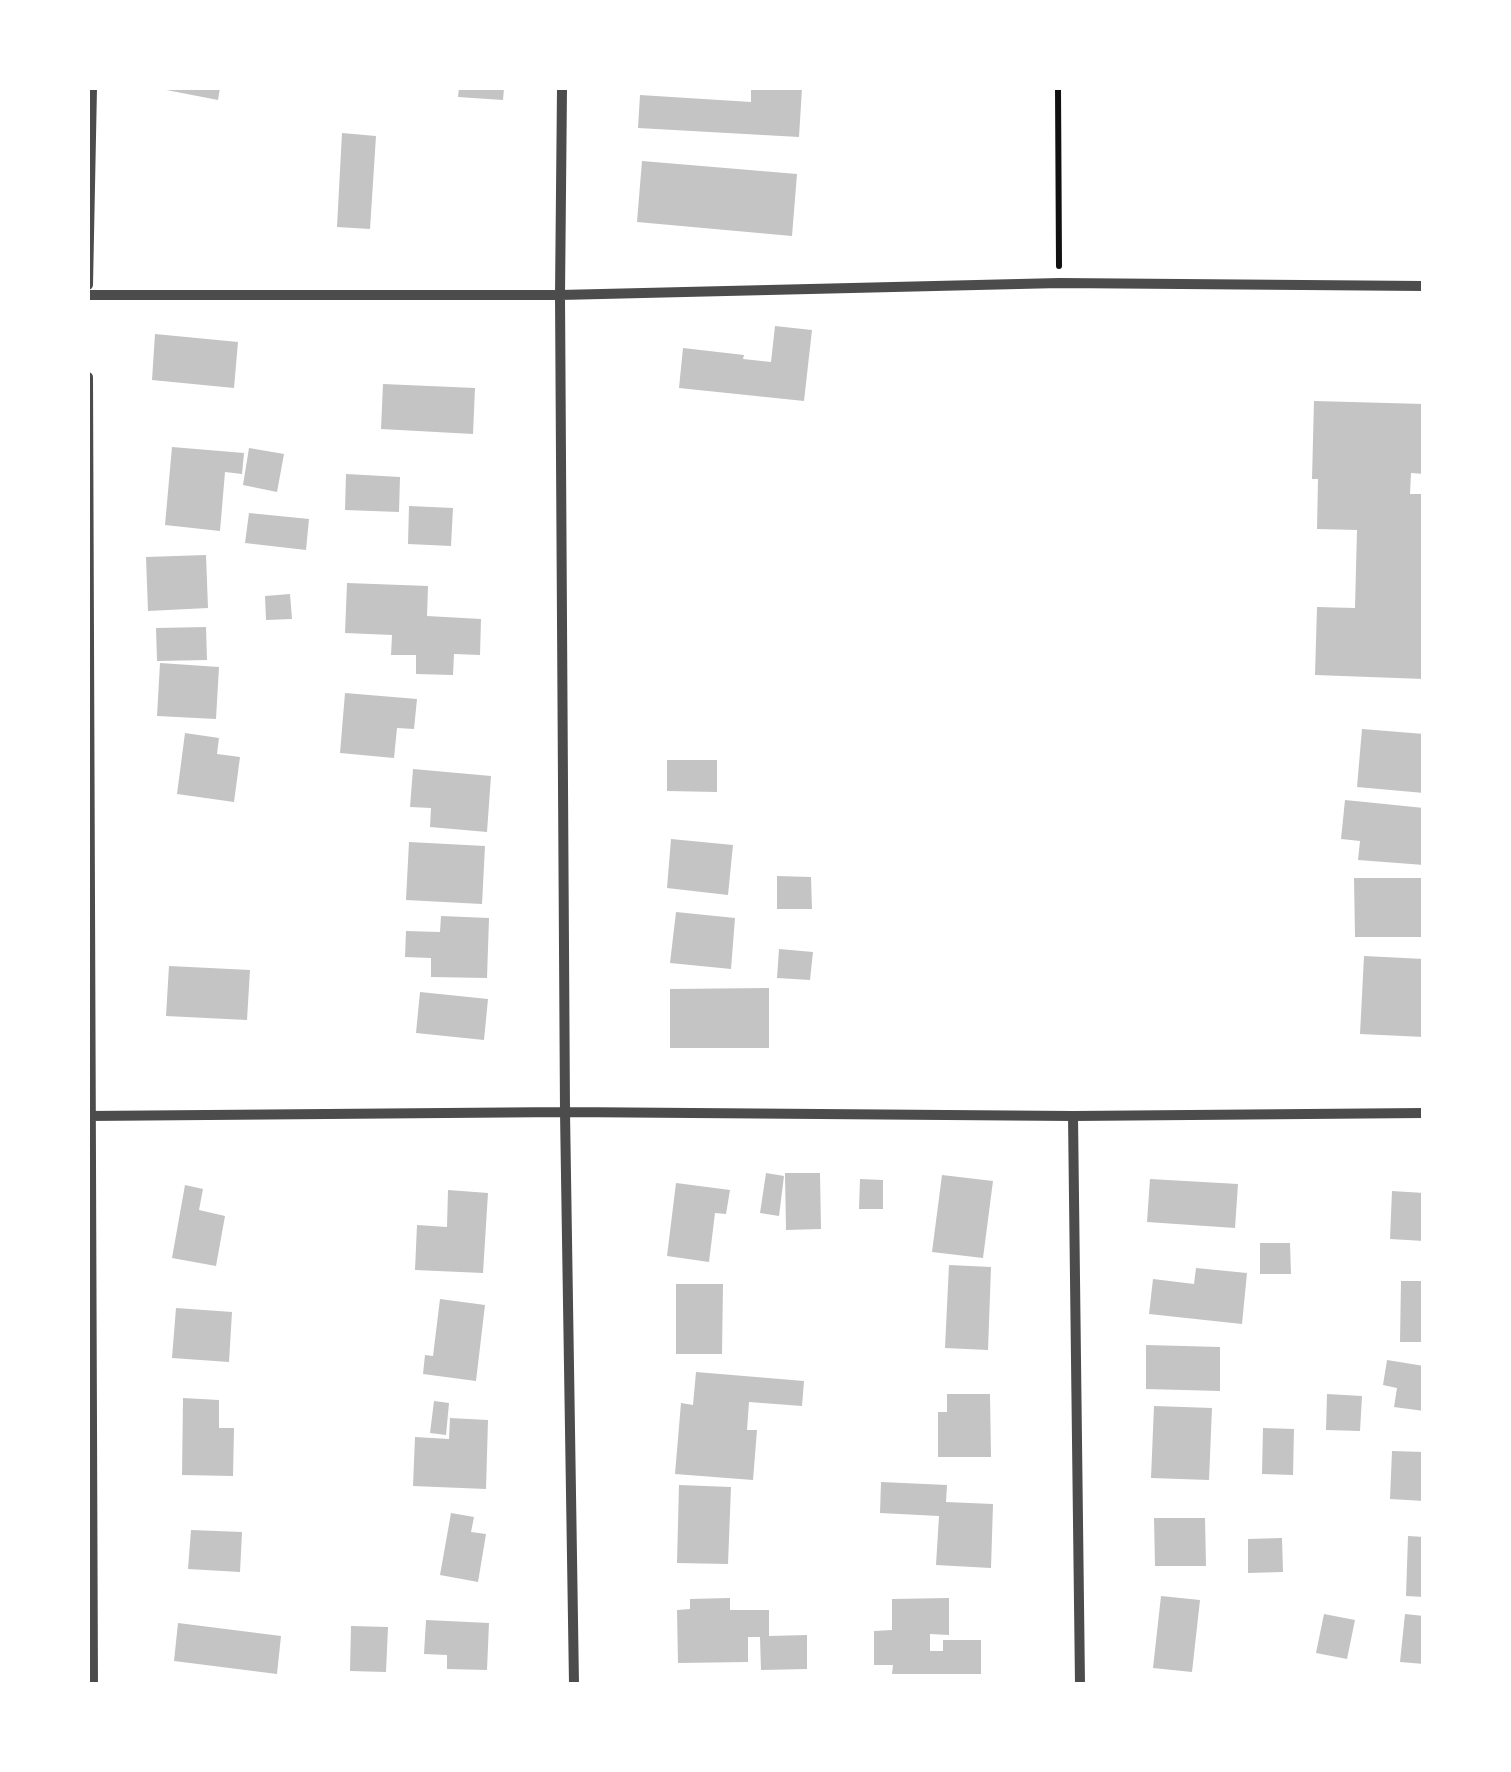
<!DOCTYPE html>
<html>
<head>
<meta charset="utf-8">
<style>
	body { margin:0 }
	#map { position:relative; width:1511px; height:1772px; overflow:hidden; background:#fff; font-family:"Roboto Condensed",sans-serif }
	canvas { display:block }
	.frame { position:absolute; inset:0; border:90px solid #fff; pointer-events:none }
</style>
</head>
<body>
<div id="map">
<canvas width="1511" height="1772"></canvas>
<div class="frame"></div>
</div>
<script>
const g = document.querySelector('canvas').getContext('2d');
g.lineJoin = 'round';
function fill(path, color) { g.fillStyle = color; g.fill(path, 'evenodd'); }
const shape = rows => new Path2D(rows.map(r => 'M' + r).join(''));
function strokePath(path, color, width, dash) { g.strokeStyle = color; g.lineWidth = width; g.lineCap = dash ? 'butt' : 'round'; g.setLineDash(dash || []); g.stroke(path); }
fill(shape([
	[156,88,220,88,218,100],
	[459,88,504,88,503,100,458,97],
	[751,88,802,88,799,137,638,128,640,95,751,102],
	[342,133,376,136,370,229,337,227],
	[642,161,797,174,792,236,637,222],
	[775,326,812,330,804,401,679,388,683,348,744,355,743,359,771,362],
	[155,334,238,342,234,388,152,380],
	[383,384,475,388,473,434,381,429],
	[1314,401,1424,404,1424,474,1411,473,1410,494,1424,494,1424,679,1315,675,1317,607,1355,608,1357,530,1317,529,1318,479,1312,479],
	[172,447,244,453,242,474,225,472,220,531,165,525],
	[249,448,284,454,277,492,243,485],
	[346,474,400,477,399,512,345,510],
	[409,506,453,508,451,546,408,544],
	[249,513,309,519,306,550,245,543],
	[206,555,208,608,148,611,146,557],
	[347,583,428,586,427,616,481,619,480,655,454,654,453,675,416,674,416,655,391,655,392,635,345,633],
	[290,594,292,619,266,620,265,596],
	[206,627,207,660,157,661,156,628],
	[160,663,219,667,216,719,157,716],
	[345,693,417,699,414,729,397,728,394,758,340,753],
	[1362,729,1424,734,1424,793,1357,787],
	[185,733,219,738,217,754,240,757,234,802,177,794],
	[667,760,717,760,717,792,667,791],
	[413,769,491,776,487,832,430,827,431,808,410,807],
	[1345,800,1424,808,1424,865,1358,860,1360,841,1341,839],
	[671,839,733,845,728,895,667,888],
	[409,842,485,846,482,904,406,900],
	[777,876,811,877,812,909,777,909],
	[1354,878,1424,878,1424,937,1355,937],
	[676,912,735,918,731,969,670,963],
	[441,916,489,918,487,978,431,977,431,958,405,957,406,931,440,932],
	[779,949,813,952,810,980,777,978],
	[1364,956,1424,959,1424,1037,1360,1034],
	[169,966,250,970,247,1020,166,1016],
	[769,988,769,1048,670,1048,670,989],
	[420,992,488,999,484,1040,416,1033],
	[766,1173,784,1176,779,1216,760,1213],
	[785,1173,820,1173,821,1229,786,1230],
	[942,1175,993,1181,983,1258,932,1252],
	[860,1179,883,1180,883,1209,859,1209],
	[1150,1179,1238,1184,1235,1228,1147,1222],
	[676,1183,730,1190,726,1214,715,1213,709,1262,667,1256],
	[185,1185,203,1189,199,1210,225,1216,216,1266,172,1258],
	[448,1190,488,1193,483,1273,415,1270,417,1225,447,1227],
	[1392,1191,1424,1193,1424,1241,1390,1239],
	[1260,1243,1290,1243,1291,1274,1260,1274],
	[949,1265,991,1267,988,1350,945,1348],
	[1196,1268,1247,1273,1242,1324,1149,1314,1153,1279,1194,1284],
	[1401,1281,1424,1281,1424,1342,1400,1342],
	[676,1284,723,1284,722,1354,676,1354],
	[440,1299,485,1305,476,1381,423,1374,425,1355,433,1356],
	[176,1308,232,1312,229,1362,172,1358],
	[1146,1345,1220,1347,1220,1391,1146,1389],
	[1387,1360,1424,1366,1424,1411,1394,1407,1397,1388,1383,1385],
	[696,1372,804,1381,802,1406,749,1402,747,1430,757,1430,753,1480,675,1474,681,1403,693,1405],
	[947,1394,990,1394,991,1457,938,1457,938,1412,947,1412],
	[1327,1394,1362,1396,1360,1431,1326,1430],
	[183,1398,219,1400,219,1428,234,1428,233,1476,182,1475],
	[434,1401,449,1403,446,1435,430,1433],
	[1154,1406,1212,1408,1209,1480,1151,1478],
	[450,1418,488,1420,486,1489,413,1486,415,1437,449,1439],
	[1263,1428,1294,1429,1293,1475,1262,1474],
	[1392,1451,1424,1452,1424,1501,1390,1499],
	[881,1482,947,1485,946,1502,993,1504,991,1568,936,1565,939,1516,880,1513],
	[679,1485,731,1487,728,1564,677,1563],
	[451,1513,474,1517,471,1532,486,1534,478,1582,440,1575],
	[1154,1518,1205,1518,1206,1566,1155,1566],
	[191,1530,242,1532,240,1572,188,1569],
	[1408,1536,1424,1537,1424,1597,1406,1596],
	[1282,1538,1283,1572,1248,1573,1248,1539],
	[1161,1596,1200,1600,1192,1672,1153,1668],
	[730,1598,730,1610,769,1610,769,1636,807,1635,807,1669,761,1670,760,1637,748,1637,748,1662,678,1663,677,1610,690,1609,690,1599],
	[949,1598,949,1635,930,1634,930,1651,943,1651,943,1640,981,1640,981,1674,892,1674,893,1665,874,1665,874,1631,892,1630,892,1599],
	[1324,1614,1355,1620,1347,1659,1316,1653],
	[1405,1614,1424,1616,1424,1664,1400,1662],
	[426,1620,489,1623,487,1670,447,1669,447,1655,424,1654],
	[178,1623,281,1636,277,1674,174,1661],
	[351,1626,388,1627,386,1672,350,1671]
]), '#c4c4c4');
strokePath(shape([
	[1058,88,1059,266]
]), '#111', 6);
strokePath(shape([
	[562,88,560,295,565,1112,574,1684],
	[88,285,92,88],
	[88,295,560,295,1060,283,1424,286],
	[88,377,93,1684],
	[88,1116,565,1112,1073,1116,1424,1113],
	[1073,1116,1080,1684]
]), '#4c4c4c', 10);
</script>
</body>
</html>
